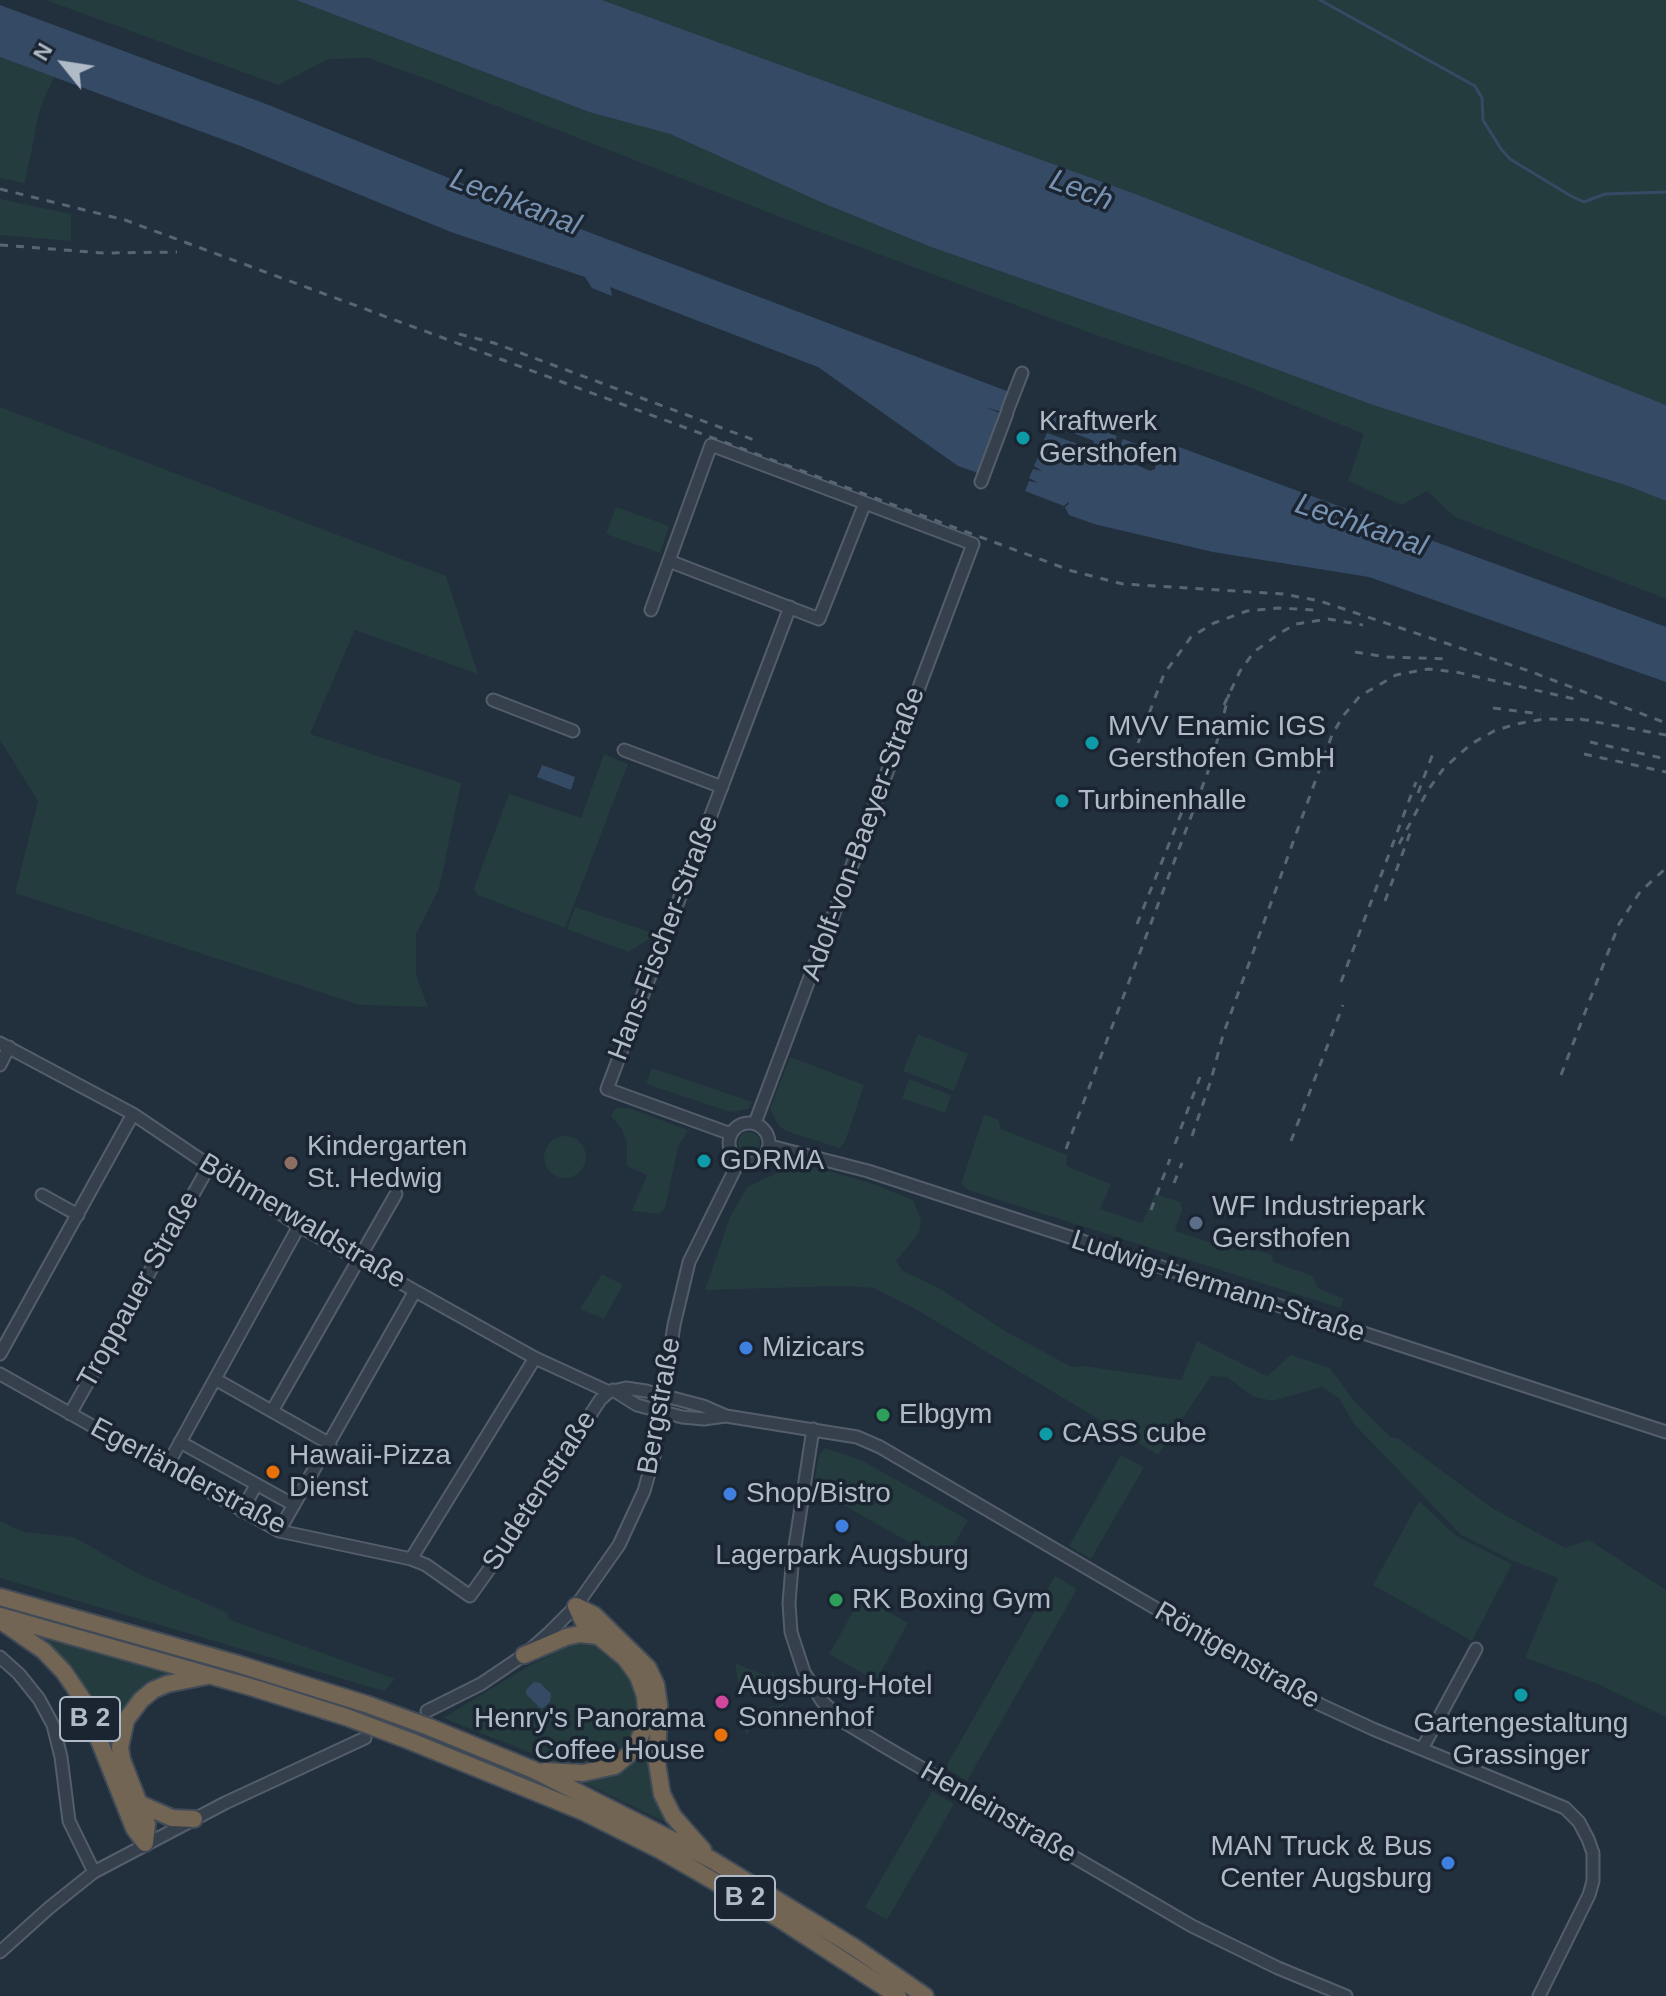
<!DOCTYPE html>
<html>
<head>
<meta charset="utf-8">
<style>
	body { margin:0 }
	#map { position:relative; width:1666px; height:1996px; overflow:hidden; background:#222f3d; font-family:Arial,sans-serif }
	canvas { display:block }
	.north { position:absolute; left:24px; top:24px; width:80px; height:80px; -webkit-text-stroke:6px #1b2532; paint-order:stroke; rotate:300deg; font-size:22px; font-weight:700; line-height:32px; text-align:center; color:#b1bbc8 }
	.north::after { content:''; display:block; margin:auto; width:28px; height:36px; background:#b1bbc8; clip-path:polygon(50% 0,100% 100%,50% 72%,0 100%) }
</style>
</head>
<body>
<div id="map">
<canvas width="1666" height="1996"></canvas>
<div class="north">N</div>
</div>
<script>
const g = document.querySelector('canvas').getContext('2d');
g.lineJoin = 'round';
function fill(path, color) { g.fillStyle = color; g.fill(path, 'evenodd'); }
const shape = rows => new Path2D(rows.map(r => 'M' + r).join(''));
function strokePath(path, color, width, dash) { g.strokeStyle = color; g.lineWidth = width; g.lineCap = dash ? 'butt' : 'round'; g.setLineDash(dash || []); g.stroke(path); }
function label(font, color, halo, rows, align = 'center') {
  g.font = font + ' Arial,sans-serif'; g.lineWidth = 7; g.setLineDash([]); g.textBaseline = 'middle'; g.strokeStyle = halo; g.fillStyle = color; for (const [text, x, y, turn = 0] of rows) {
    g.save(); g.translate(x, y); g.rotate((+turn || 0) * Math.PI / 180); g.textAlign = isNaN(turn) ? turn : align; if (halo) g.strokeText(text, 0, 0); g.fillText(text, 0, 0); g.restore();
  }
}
fill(shape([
	[46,0,296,0,589,112,670,134,825,204,931,247,1183,335,1373,405,1628,486,1666,501,1666,599,1455,517,1427,491,1402,505,1348,481,1364,434,1231,380,1093,334,798,224,432,81,368,58,329,59,278,85],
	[602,0,1666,0,1666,405,1141,196],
	[0,57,54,77,40,108,25,183,0,178],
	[0,199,71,214,71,241,0,235],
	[0,407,446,576,478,674,355,630,310,734,461,783,439,889,416,934,416,975,428,1007,360,1005,15,893,38,801,0,740],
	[616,507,669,526,660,553,606,534],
	[604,754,628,764,565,928,477,895,474,888,509,794,581,818],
	[575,907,650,932,658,933,629,952,567,929],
	[918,1034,968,1054,954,1091,903,1071],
	[790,1057,864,1085,845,1142,839,1148,786,1131,778,1125,770,1109],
	[652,1068,752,1102,748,1109,730,1112,646,1084],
	[909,1079,951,1095,945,1113,902,1098],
	[618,1108,629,1108,688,1130,678,1147,665,1209,659,1214,632,1211,647,1175,627,1166,627,1143,621,1128,611,1116,613,1111],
	[984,1115,998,1119,1001,1129,1067,1155,1066,1166,1111,1184,1100,1209,1142,1223,1155,1194,1180,1202,1182,1209,1175,1231,1212,1243,1216,1237,1272,1255,1273,1262,1313,1276,1318,1288,1344,1299,1340,1308,968,1190,961,1184],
	'738 1143a11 11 0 1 1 22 0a11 11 0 1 1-22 0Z',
	'544 1157a21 21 0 1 1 42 0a21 21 0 1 1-42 0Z',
	[792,1161,868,1182,913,1200,921,1219,919,1233,896,1261,903,1271,939,1288,1005,1331,1072,1367,1084,1366,1181,1380,1197,1341,1267,1376,1291,1355,1330,1368,1354,1401,1391,1437,1399,1439,1492,1508,1565,1548,1589,1540,1666,1590,1666,1717,1598,1684,1525,1658,1558,1578,1511,1560,1461,1535,1354,1424,1339,1398,1322,1387,1272,1401,1252,1396,1227,1377,1211,1376,1158,1455,912,1307,874,1288,841,1286,705,1290,730,1217,748,1186,773,1175],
	[602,1274,623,1285,604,1319,580,1309],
	[825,1448,861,1460,968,1520,944,1562,813,1488,819,1455],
	[1121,1455,1144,1467,1091,1559,1069,1546],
	[1419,1501,1455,1535,1512,1564,1472,1641,1373,1585],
	[0,1521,24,1532,74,1537,139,1574,228,1613,228,1619,395,1679,384,1691,0,1578],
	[1055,1576,1077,1589,967,1781,945,1768],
	[862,1596,908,1623,876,1681,829,1654],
	[38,1637,180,1677,135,1698,121,1780],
	[579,1640,591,1640,618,1661,637,1687,641,1711,638,1727,630,1744,609,1761,598,1766,561,1765,443,1718,527,1667],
	[633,1657,673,1826,576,1779,591,1777,647,1734],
	[735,1663,769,1677,773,1671,778,1687,775,1681,742,1686,743,1694,740,1694],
	[782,1697,785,1697,786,1702,776,1713,770,1709,746,1735,742,1704,744,1704,746,1711,782,1705],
	[932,1791,954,1804,887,1920,865,1907]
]), '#243c3e');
fill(shape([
	[296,0,602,0,1141,196,1666,405,1666,501,1628,486,1373,405,1183,335,931,247,825,204,670,134,589,112],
	[0,5,266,104,491,195,1012,393,1005,413,985,407,1004,415,981,474,958,466,818,367,610,287,612,296,592,288,585,277,451,232,243,147,0,57],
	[1054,413,1117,436,1111,451,1093,444,1094,441,1050,424],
	[1047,433,1092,449,1093,447,1116,458,1117,456,1150,471,1155,469,1156,464,1118,453,1123,439,1166,455,1179,447,1666,627,1666,682,1369,577,1213,552,1094,524,1069,515,1065,507,1069,504,1068,502,1064,506,1025,491,1029,481,1038,483,1029,478,1033,469,1042,471,1034,466,1038,457,1047,459,1039,454,1042,445,1051,446,1043,442],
	[542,765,575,777,571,790,537,777],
	[534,1682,540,1683,551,1694,550,1702,543,1708,540,1708,526,1694,526,1690]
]), '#354b65');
strokePath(shape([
	[1320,0,1475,86,1482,98,1483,120,1501,149,1510,159,1571,196,1584,202,1605,194,1666,192]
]), '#354b65', 3);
const minor = shape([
	[1008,409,1022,373],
	[981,482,1007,413],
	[651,610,711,445,865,503,819,619,669,561],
	[493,700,573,731],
	[624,750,722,787],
	[0,1043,133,1114,299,1226,535,1358,609,1392],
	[0,1065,9,1047],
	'729 1143a20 20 0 1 1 40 0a20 20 0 1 1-40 0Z',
	[755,1123,973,544,865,503],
	[731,1134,607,1089,790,607],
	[770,1146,868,1171,1666,1432],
	[42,1195,78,1215],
	[0,1354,133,1114],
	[0,1374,279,1531,411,1559,426,1565,470,1596,502,1551,600,1400,609,1392,626,1388,646,1391,703,1406,726,1416,857,1437,880,1447,1321,1705,1373,1729,1565,1808,1579,1822,1588,1839,1593,1853,1593,1881,1589,1895,1539,1996],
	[215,1379,330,1444],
	[613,1390,637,1405,682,1417,704,1419,725,1416],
	[272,1411,396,1194],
	[70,1414,209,1166],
	[813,1429,792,1566,789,1603,791,1632,804,1672,822,1701,844,1722,882,1745,1192,1926,1278,1968,1346,1996],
	[180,1442,294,1505],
	[166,1468,299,1226],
	[242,1511,256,1485],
	[279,1531,415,1291],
	[411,1559,535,1358],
	[0,1657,19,1674,39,1699,53,1725,61,1757,69,1821,94,1872],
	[427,1711,481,1684,524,1655,550,1632,576,1606,619,1545,644,1491,654,1456,674,1325,689,1262,739,1161],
	[1422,1749,1476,1649],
	[0,1952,49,1908,94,1872,225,1803,365,1738]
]);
const highway = shape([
	[0,1597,238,1664,366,1704],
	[576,1606,594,1615,648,1668,656,1685,659,1705,657,1763,662,1794,673,1816,703,1850],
	[0,1616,254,1688,346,1717],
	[1,1621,44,1651,64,1672,83,1700,134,1828,145,1843],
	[524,1655,566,1637,580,1634,598,1636],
	[429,1727,534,1770,712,1860,854,1947,925,1996],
	[410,1741,584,1812,660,1850,778,1918,898,1996],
	[544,1771,583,1773,615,1766,635,1749,647,1720,645,1696,638,1676,625,1658,585,1625,576,1606],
	[138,1803,172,1818,194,1819],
	[145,1843,147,1824,122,1760,120,1747,126,1720,141,1700,153,1690,167,1684,207,1676]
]);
strokePath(minor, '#545e6b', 15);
strokePath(highway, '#414b58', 20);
strokePath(minor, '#36404d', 11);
strokePath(highway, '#736553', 16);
strokePath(shape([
	[0,189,125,220,1072,571,1123,584,1283,594,1320,601,1529,671,1666,723],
	[0,245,103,253,177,252],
	[459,334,494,343,754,440],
	[1355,652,1386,657,1447,659],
	[1224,705,1240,671,1254,652,1280,633,1296,624,1328,619,1363,625],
	[1493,708,1541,714],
	[1580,719,1666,735],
	[1590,742,1666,759],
	[1138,743,1164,674,1191,637,1214,623,1247,611,1278,608,1314,610],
	[1584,754,1666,772],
	[1418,793,1435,748],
	[1399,844,1428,790,1444,768,1471,744,1494,731,1516,724,1544,719,1589,720],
	[1385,901,1410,833],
	[1137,924,1183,809],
	[1341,982,1416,782],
	[1561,1075,1619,924,1640,892,1666,868],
	[1192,1136,1211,1080,1223,1035,1332,735,1343,716,1360,696,1396,675,1428,669,1456,672,1579,700],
	[1291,1141,1343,1005],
	[1175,1144,1200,1077],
	[1066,1149,1212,761,1229,694],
	[1174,1183,1182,1163],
	[1151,1210,1170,1159]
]), '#586574', 3, [8, 8]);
const highwayBridge = shape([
	[366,1704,429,1727],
	[346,1717,410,1741]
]);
strokePath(highwayBridge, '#414b58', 20, []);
strokePath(highwayBridge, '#736553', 16);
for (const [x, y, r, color] of [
	[1023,438,8,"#0f9aa8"],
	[1092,743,8,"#0f9aa8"],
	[1062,801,8,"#0f9aa8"],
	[704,1161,8,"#0f9aa8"],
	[291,1163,8,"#8d6e63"],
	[1196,1223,8,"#5c6f8a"],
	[746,1348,8,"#3f7fe0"],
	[883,1415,8,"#2e9e5b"],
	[1046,1434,8,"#0f9aa8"],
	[273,1472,8,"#e8710a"],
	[730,1494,8,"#3f7fe0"],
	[842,1526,8,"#3f7fe0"],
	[836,1600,8,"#2e9e5b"],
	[1521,1695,8,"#0f9aa8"],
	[722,1702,8,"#d1479c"],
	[721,1735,8,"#e8710a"],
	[1448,1863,8,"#3f7fe0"]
]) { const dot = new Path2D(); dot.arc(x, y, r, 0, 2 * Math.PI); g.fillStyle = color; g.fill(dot); strokePath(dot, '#1b2532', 3); }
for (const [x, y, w] of [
	[90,1719,60],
	[745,1898,60]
]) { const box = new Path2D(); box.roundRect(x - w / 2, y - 22, w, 44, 6); g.fillStyle = '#1b2532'; g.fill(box); strokePath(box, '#b1bbc8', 2); }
label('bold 26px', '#b1bbc8', null, [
	["B 2",90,1719],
	["B 2",745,1898]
]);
label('28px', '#b1bbc8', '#1b2532', [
	["Kraftwerk",1039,422],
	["Gersthofen",1039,454],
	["MVV Enamic IGS",1108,727],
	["Gersthofen GmbH",1108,759],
	["Turbinenhalle",1078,801],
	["Kindergarten",307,1147],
	["St. Hedwig",307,1179],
	["GDRMA",720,1161],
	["WF Industriepark",1212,1207],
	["Gersthofen",1212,1239],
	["Mizicars",762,1348],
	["Elbgym",899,1415],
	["CASS cube",1062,1434],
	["Hawaii-Pizza",289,1456],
	["Dienst",289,1488],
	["Shop/Bistro",746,1494],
	["Lagerpark Augsburg",842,1556,"center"],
	["RK Boxing Gym",852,1600],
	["Augsburg-Hotel",738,1686],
	["Sonnenhof",738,1718],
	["Henry's Panorama",705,1719,"right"],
	["Coffee House",705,1751,"right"],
	["Gartengestaltung",1521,1724,"center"],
	["Grassinger",1521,1756,"center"],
	["MAN Truck & Bus",1432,1847,"right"],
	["Center Augsburg",1432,1879,"right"]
], 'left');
label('28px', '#b1bbc8', '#1b2532', [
	["Adolf-von-Baeyer-Straße",864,834,-70],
	["Hans-Fischer-Straße",664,938,-69],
	["Böhmerwaldstraße",302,1222,31],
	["Ludwig-Hermann-Straße",1218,1287,18],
	["Troppauer Straße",139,1290,-61],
	["Bergstraße",660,1406,-80],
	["Egerländerstraße",188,1477,28],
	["Sudetenstraße",540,1491,-57],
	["Röntgenstraße",1237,1656,30],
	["Henleinstraße",998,1813,30]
]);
label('italic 30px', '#7893b2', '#1b2532', [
	["Lech",1081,191,21],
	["Lechkanal",515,203,21],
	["Lechkanal",1361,526,19]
]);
</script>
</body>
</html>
